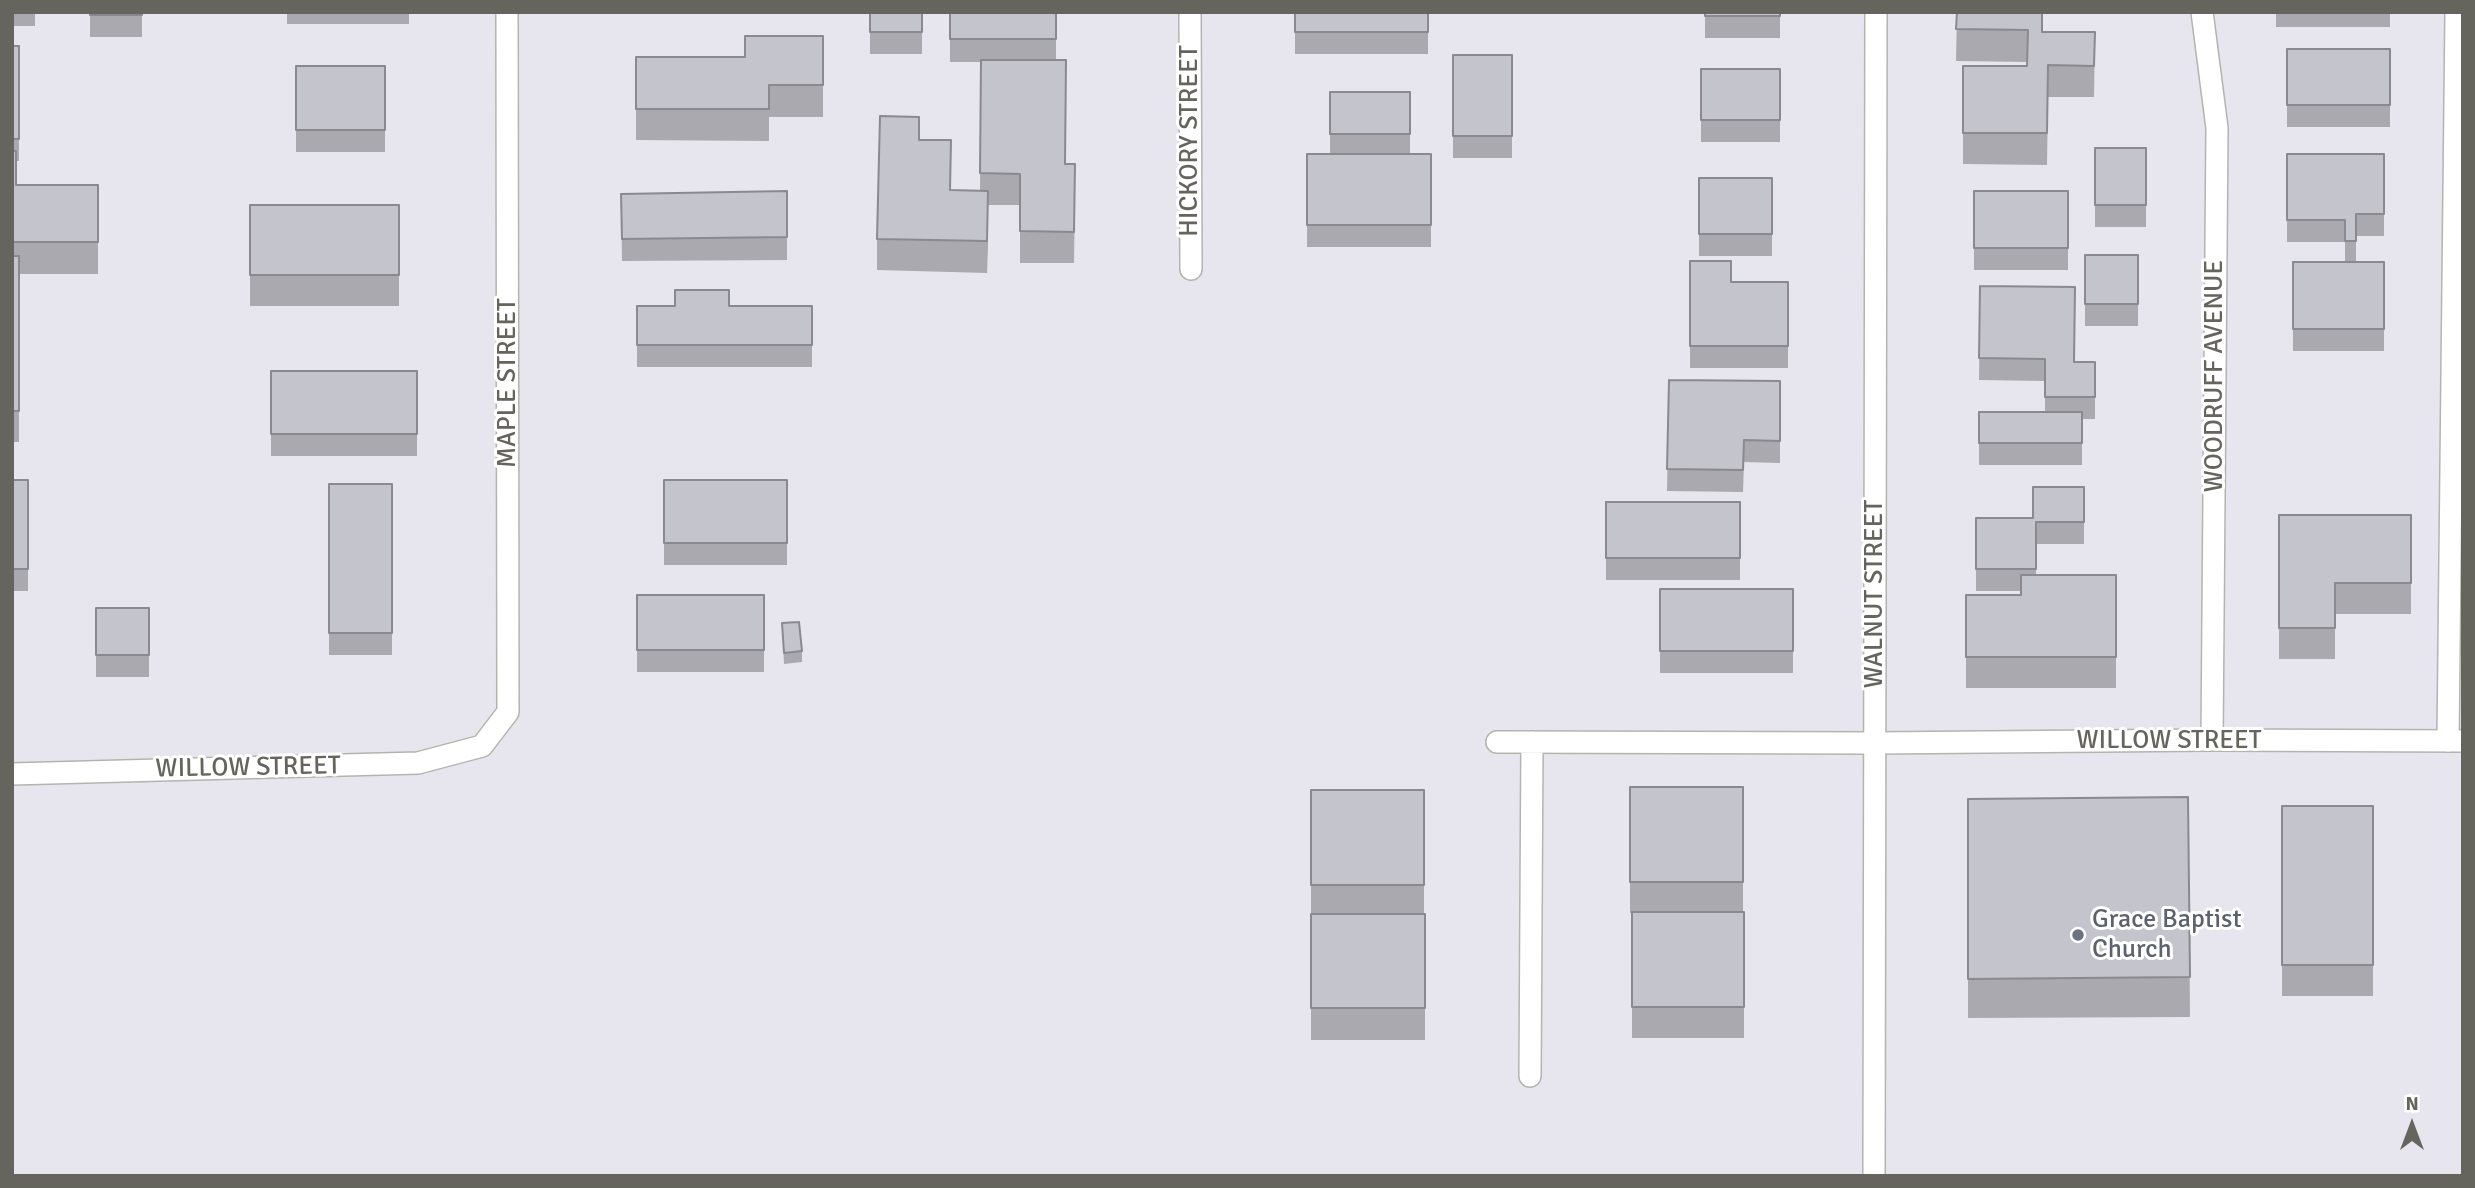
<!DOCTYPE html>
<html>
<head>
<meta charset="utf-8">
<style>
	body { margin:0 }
	#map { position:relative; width:2475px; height:1188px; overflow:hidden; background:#e7e6ee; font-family:Signika,sans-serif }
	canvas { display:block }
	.frame { position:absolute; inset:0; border:14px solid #65645d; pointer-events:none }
	.north { position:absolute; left:2377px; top:1090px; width:70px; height:70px; -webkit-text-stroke:5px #fff; paint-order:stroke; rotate:0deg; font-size:19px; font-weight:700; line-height:28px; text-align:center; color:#65645d }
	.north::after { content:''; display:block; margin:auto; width:24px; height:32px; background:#65645d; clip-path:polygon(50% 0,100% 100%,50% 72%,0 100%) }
</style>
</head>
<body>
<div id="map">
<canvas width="2475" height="1188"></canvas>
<div class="frame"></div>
<div class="north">N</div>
</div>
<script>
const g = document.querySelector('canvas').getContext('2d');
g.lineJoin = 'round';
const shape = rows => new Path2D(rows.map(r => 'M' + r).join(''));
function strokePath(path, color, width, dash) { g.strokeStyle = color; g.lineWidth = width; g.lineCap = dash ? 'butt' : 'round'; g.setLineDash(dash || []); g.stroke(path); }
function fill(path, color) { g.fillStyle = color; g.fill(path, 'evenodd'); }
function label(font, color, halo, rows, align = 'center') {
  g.font = font + ' Signika,sans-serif'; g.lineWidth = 6; g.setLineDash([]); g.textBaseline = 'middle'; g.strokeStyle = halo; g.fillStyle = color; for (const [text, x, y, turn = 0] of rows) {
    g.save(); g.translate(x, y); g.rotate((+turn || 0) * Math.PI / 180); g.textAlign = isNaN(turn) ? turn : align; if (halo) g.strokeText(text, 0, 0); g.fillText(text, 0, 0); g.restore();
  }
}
const service = shape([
	[2448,741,2456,12],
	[1497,742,1875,743],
	[1530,1076,1532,742]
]);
const minor = shape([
	[1190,12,1191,269],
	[2202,12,2217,128,2212,740],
	[1875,743,2212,740,2463,741],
	[12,774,418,763,482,746,508,712,507,12]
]);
const tertiary = shape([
	[1874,1176,1876,12]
]);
strokePath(service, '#b4b4ae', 24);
strokePath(minor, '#b4b4ae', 24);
strokePath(tertiary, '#b4b4ae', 24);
strokePath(service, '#fff', 21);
strokePath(minor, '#fff', 21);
strokePath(tertiary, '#fff', 21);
fill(shape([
	[12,12,35,12,35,26,12,26],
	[90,12,142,12,142,37,90,37],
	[287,12,409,12,409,24,287,24],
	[870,12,922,12,922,54,870,54],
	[950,12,1056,12,1056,60,1065,164,1075,196,1074,263,1020,263,1020,205,988,205,987,273,877,270,877,239,919,140,951,190,980,191,981,62,950,62],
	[1295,12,1428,12,1428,54,1295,54],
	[1705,12,1780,12,1780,38,1705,38],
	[1957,12,2042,32,2095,32,2094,97,2048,97,2047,165,1963,164,1963,66,2027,66,2027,62,1956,61],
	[2276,12,2390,12,2390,27,2276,27],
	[823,36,823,117,769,117,769,141,636,140,636,57,745,57],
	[12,46,19,46,19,161,16,161,16,185,98,185,98,274,19,274,19,442,12,442],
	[2287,49,2390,49,2390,127,2287,127],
	[1453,55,1512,55,1512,158,1453,158],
	[296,66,385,66,385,152,296,152],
	[1701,69,1780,69,1780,142,1701,142],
	[1330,92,1410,92,1410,154,1431,154,1431,247,1307,247,1307,154,1330,154],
	[2095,148,2146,148,2146,227,2095,227],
	[2287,154,2384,154,2384,236,2356,236,2356,262,2384,262,2384,351,2293,351,2293,262,2345,262,2345,242,2287,242],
	[1699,178,1772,178,1772,256,1699,256],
	[787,191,787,260,622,261,621,194],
	[1974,191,2068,191,2068,270,1974,270],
	[250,205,399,205,399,306,250,306],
	[2085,255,2138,255,2138,326,2085,326],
	[1690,261,1731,282,1788,282,1788,368,1690,368],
	[1980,286,2075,362,2095,362,2095,419,2082,419,2082,465,1979,465,1979,412,2045,412,2045,381,1979,380],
	[637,306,812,306,812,367,637,367],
	[271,371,417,371,417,456,271,456],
	[1669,380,1780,381,1780,463,1744,462,1743,492,1667,491],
	[12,480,28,480,28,591,12,591],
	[664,480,787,480,787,565,664,565],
	[329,484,392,484,392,655,329,655],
	[2084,487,2084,544,2036,544,2036,575,2116,575,2116,688,1966,688,1966,595,2021,595,2021,591,1976,591,1976,518,2033,518],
	[1606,502,1740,502,1740,580,1606,580],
	[2279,515,2411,515,2411,614,2335,614,2335,659,2279,659],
	[1660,589,1793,589,1793,673,1660,673],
	[637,595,764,595,764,672,637,672],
	[96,608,149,608,149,677,96,677],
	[782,623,802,651,802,662,784,664],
	[1630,787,1743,787,1743,912,1744,912,1744,1038,1632,1038,1632,913,1630,913],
	[1311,790,1424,790,1424,914,1425,914,1425,1040,1311,1040],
	[2188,797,2190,1017,1968,1018,1968,799],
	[2282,806,2373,806,2373,996,2282,996]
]), '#a9a9af');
fill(shape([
	[988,191,988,222,987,273,987,241]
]), '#89898f');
const building = shape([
	[90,12,142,12,142,15,90,15,90,12],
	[870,12,922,12,922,32,870,32,870,12],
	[950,12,1056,12,1056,39,950,39,950,12],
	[1295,12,1428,12,1428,32,1295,32,1295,12],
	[1705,12,1780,12,1780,16,1705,16,1705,12],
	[1957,12,2042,12,2042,32,2095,32,2094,66,2048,65,2047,133,1963,133,1963,66,2027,66,2028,30,1956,29,1957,12],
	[745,36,823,36,823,85,769,85,769,109,636,109,636,57,745,57,745,36],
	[12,46,19,46,19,139,12,139,12,46],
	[2287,49,2390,49,2390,105,2287,105,2287,49],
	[1453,55,1512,55,1512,136,1453,136,1453,55],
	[981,60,1066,60,1065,164,1075,164,1074,232,1020,231,1020,174,980,173,981,60],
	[296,66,385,66,385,130,296,130,296,66],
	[1701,69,1780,69,1780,120,1701,120,1701,69],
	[1330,92,1410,92,1410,134,1330,134,1330,92],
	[880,116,919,117,919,140,951,140,950,190,988,191,987,241,877,239,880,116],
	[2095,148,2146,148,2146,205,2095,205,2095,148],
	[12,151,16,151,16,185,98,185,98,242,12,242,12,151],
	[1307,154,1431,154,1431,225,1307,225,1307,154],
	[2287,154,2384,154,2384,214,2356,214,2356,241,2345,241,2345,220,2287,220,2287,154],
	[1699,178,1772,178,1772,234,1699,234,1699,178],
	[787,191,787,237,622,239,621,194,787,191],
	[1974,191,2068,191,2068,248,1974,248,1974,191],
	[250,205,399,205,399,275,250,275,250,205],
	[2085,255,2138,255,2138,304,2085,304,2085,255],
	[12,256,19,256,19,411,12,411,12,256],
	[1690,261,1731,261,1731,282,1788,282,1788,346,1690,346,1690,261],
	[2293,262,2384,262,2384,329,2293,329,2293,262],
	[1980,286,2075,287,2074,362,2095,362,2095,397,2045,397,2045,359,1979,358,1980,286],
	[675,290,729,290,729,306,812,306,812,345,637,345,637,306,675,306,675,290],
	[271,371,417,371,417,434,271,434,271,371],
	[1669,380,1780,381,1780,441,1744,440,1743,470,1667,469,1669,380],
	[1979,412,2082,412,2082,443,1979,443,1979,412],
	[12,480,28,480,28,569,12,569,12,480],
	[664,480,787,480,787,543,664,543,664,480],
	[329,484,392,484,392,633,329,633,329,484],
	[2033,487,2084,487,2084,522,2036,522,2036,569,1976,569,1976,518,2033,518,2033,487],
	[1606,502,1740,502,1740,558,1606,558,1606,502],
	[2279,515,2411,515,2411,583,2335,583,2335,628,2279,628,2279,515],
	[2021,575,2116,575,2116,657,1966,657,1966,595,2021,595,2021,575],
	[1660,589,1793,589,1793,651,1660,651,1660,589],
	[637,595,764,595,764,650,637,650,637,595],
	[96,608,149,608,149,655,96,655,96,608],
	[799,622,802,651,784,653,782,623,799,622],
	[1630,787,1743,787,1743,882,1630,882,1630,787],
	[1311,790,1424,790,1424,885,1311,885,1311,790],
	[2188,797,2190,977,1968,979,1968,799,2188,797],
	[2282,806,2373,806,2373,965,2282,965,2282,806],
	[1632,912,1744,912,1744,1007,1632,1007,1632,912],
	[1311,914,1425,914,1425,1008,1311,1008,1311,914]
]);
fill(building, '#c4c4cc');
strokePath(building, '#89898f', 2);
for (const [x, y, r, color] of [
	[2078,935,7,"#6b7280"]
]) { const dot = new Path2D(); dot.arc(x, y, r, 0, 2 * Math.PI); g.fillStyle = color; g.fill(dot); strokePath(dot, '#fff', 2.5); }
label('26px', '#65645d', '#fff', [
	["HICKORY STREET",1190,141,-90],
	["WOODRUFF AVENUE",2215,376,-90],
	["MAPLE STREET",508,383,-90],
	["WALNUT STREET",1875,594,-90],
	["WILLOW STREET",2169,741],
	["WILLOW STREET",248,768,-1]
]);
label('26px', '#5b616d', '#fff', [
	["Grace Baptist",2092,920],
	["Church",2092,950]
], 'left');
</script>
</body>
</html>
